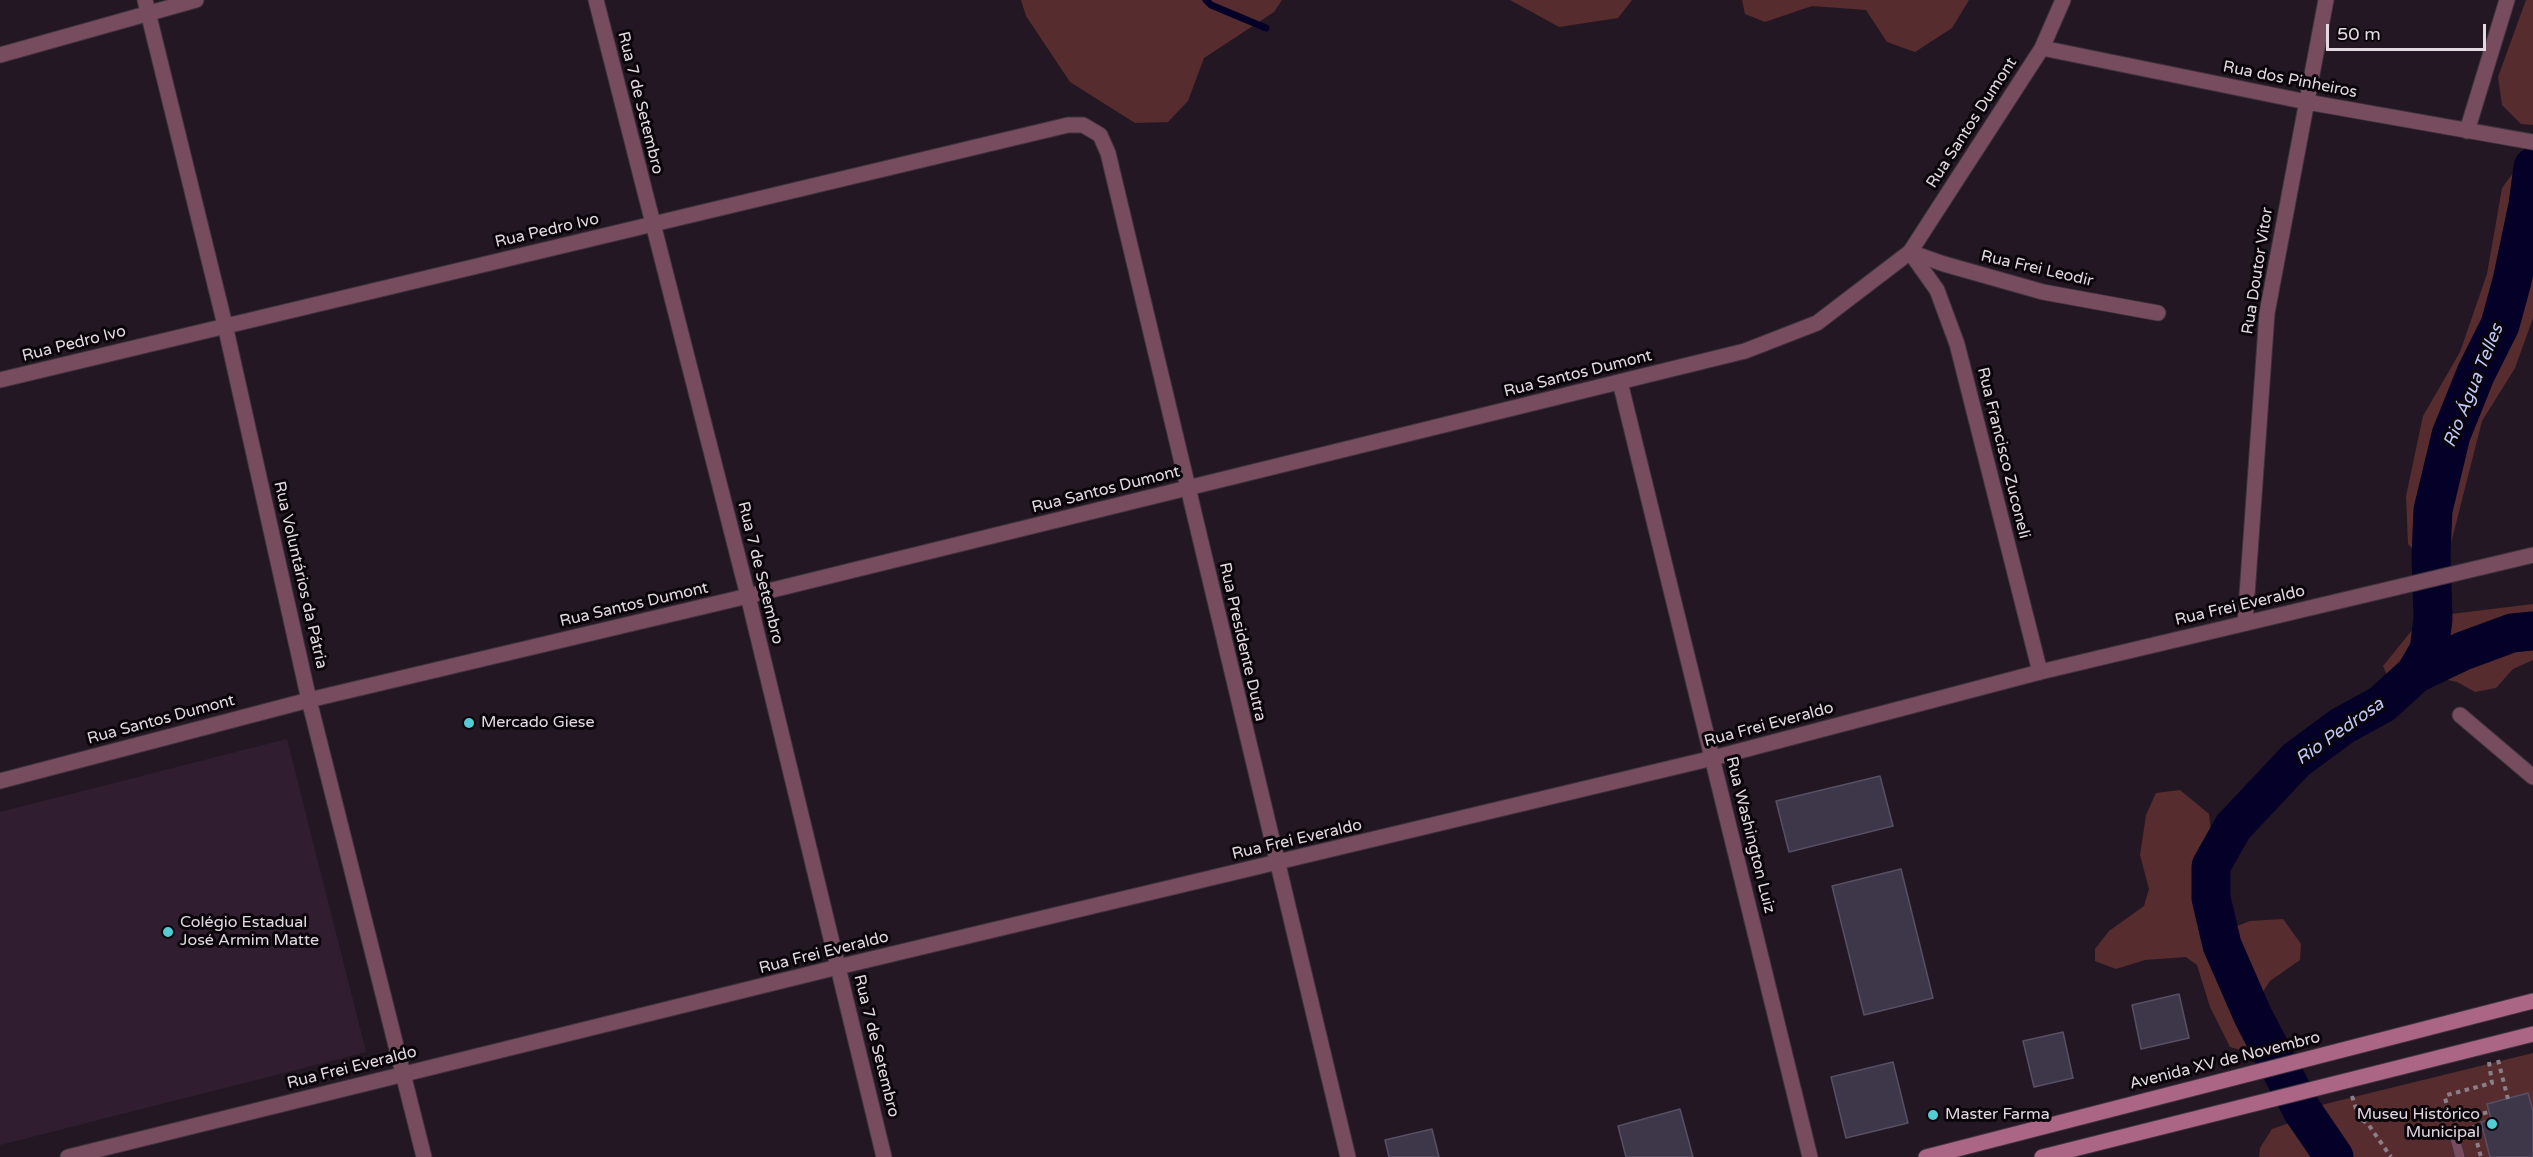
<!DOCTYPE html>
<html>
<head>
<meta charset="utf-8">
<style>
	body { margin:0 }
	#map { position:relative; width:2533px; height:1157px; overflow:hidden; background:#241724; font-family:"Varela Round",sans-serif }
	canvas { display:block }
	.scale { position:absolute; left:2326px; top:24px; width:160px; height:27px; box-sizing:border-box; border:3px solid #e3d9e2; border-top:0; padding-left:8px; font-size:18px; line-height:21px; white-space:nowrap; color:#e3d9e2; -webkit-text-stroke:4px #0a050a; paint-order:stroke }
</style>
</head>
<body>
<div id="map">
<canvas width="2533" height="1157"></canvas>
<div class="scale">50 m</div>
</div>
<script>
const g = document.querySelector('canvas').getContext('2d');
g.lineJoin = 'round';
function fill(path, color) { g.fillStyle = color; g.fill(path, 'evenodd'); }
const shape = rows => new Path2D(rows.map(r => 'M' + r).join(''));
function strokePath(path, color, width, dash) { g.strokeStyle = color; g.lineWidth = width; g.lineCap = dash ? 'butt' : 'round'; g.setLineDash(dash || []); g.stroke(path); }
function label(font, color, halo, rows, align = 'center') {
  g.font = font + ' "Varela Round",sans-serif'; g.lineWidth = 6; g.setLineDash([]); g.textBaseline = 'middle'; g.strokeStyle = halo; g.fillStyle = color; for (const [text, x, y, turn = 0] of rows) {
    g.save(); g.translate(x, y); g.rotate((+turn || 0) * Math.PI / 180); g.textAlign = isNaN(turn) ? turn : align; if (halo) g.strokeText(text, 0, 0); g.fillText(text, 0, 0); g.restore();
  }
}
fill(shape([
	[287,739,366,1052,0,1145,0,812]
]), '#301e30');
fill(shape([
	[1021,0,1282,0,1274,12,1204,58,1188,101,1168,122,1135,123,1070,82,1026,16],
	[1510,0,1632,0,1618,18,1559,27],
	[1742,0,1969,0,1952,28,1915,52,1887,42,1866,10,1812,6,1765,22,1745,14],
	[2526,0,2533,0,2533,125,2521,124,2502,105,2498,77],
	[2516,169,2533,170,2533,318,2515,368,2482,421,2451,543,2436,556,2420,556,2408,544,2406,496,2423,416,2460,352,2487,274,2502,188],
	[2533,604,2533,660,2513,669,2496,688,2475,692,2457,682,2433,677,2389,679,2383,666,2413,629,2451,614],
	[2180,790,2209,814,2211,833,2197,853,2192,885,2207,922,2230,929,2250,921,2283,919,2301,944,2300,960,2270,981,2257,1001,2252,1035,2244,1051,2230,1047,2210,1007,2197,965,2186,957,2145,960,2116,969,2095,961,2095,949,2109,931,2144,906,2149,889,2140,855,2146,815,2156,793],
	[2533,1053,2533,1157,2259,1157,2260,1148,2272,1129,2313,1115,2309,1108]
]), '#572c2f');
strokePath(shape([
	[1206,0,1211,5,1266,28]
]), '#050028', 7);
strokePath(shape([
	[2415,674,2429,650,2433,619,2431,555,2433,510,2451,435,2476,373,2500,325,2512,281,2528,205,2533,167],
	[2334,1157,2302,1110,2253,1016,2222,945,2211,898,2211,866,2233,827,2296,760,2342,726,2382,704,2415,674,2463,651,2512,633,2533,631]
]), '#050028', 39);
const building = shape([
	[1880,776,1893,826,1789,852,1776,801,1880,776],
	[1901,869,1933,998,1864,1015,1832,886,1901,869],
	[2179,994,2189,1038,2141,1049,2132,1005,2179,994],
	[2063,1032,2073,1078,2034,1087,2023,1041,2063,1032],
	[1893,1062,1908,1123,1846,1138,1831,1077,1893,1062],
	[2528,1093,2533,1111,2533,1157,2490,1157,2481,1122,2491,1119,2487,1104,2528,1093],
	[1680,1109,1693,1157,1626,1157,1618,1126,1680,1109],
	[1432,1129,1439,1157,1389,1157,1385,1140,1432,1129]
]);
fill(building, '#3e374a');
strokePath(building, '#575064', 1.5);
const service = shape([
	[2454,1135,2460,1157]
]);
const minor = shape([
	[145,0,225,325,309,700,424,1157],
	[596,0,748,596,884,1157],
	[2042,48,2307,102,2533,142],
	[0,55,196,0],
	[2467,131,2507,0],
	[1910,252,1937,290,1957,344,2040,672],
	[1910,252,1944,264,2043,292,2158,313],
	[0,380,1068,125,1083,125,1100,135,1108,153,1348,1157],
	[1620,382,1810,1157],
	[2245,623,2267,313,2326,0],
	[2460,715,2533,777],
	[0,781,309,700,748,596,1745,351,1817,323,1910,252,2042,48,2063,0]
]);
const tertiary = shape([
	[68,1157,838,967,1713,758,2040,672,2533,555]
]);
const secondary = shape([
	[1926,1157,2533,1001],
	[2042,1157,2533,1034]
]);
strokePath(service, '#3f323f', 11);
strokePath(minor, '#3f323f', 17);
strokePath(tertiary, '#3f323f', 17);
strokePath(secondary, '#3f323f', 17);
strokePath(shape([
	[2498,1060,2508,1099],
	[2489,1062,2492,1083,2447,1095,2445,1098,2451,1119,2455,1120,2489,1112],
	[2352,1096,2359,1118,2368,1124,2391,1157],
	[2470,1117,2481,1157]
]), '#8a7e89', 4, [4.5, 4.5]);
strokePath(service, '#774c5f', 9);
strokePath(minor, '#774c5f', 15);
strokePath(tertiary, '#774c5f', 15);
strokePath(secondary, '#ab6685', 15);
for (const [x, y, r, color] of [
	[469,723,6,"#51ccd4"],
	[168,932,6,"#51ccd4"],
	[1933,1115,6,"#51ccd4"],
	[2492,1124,6,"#51ccd4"]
]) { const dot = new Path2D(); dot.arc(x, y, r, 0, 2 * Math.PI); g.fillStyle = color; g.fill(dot); strokePath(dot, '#0a050a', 2); }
label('16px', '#e3d9e2', '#0a050a', [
	["Rua dos Pinheiros",2290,80,11],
	["Rua 7 de Setembro",640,103,76],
	["Rua Santos Dumont",1972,123,-57],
	["Rua Pedro Ivo",547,231,-13],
	["Rua Frei Leodir",2037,269,13],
	["Rua Doutor Vitor",2258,271,-81],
	["Rua Pedro Ivo",74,344,-14],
	["Rua Santos Dumont",1578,374,-14],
	["Rua Francisco Zuconeli",2003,453,76],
	["Rua Santos Dumont",1106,490,-14],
	["Rua 7 de Setembro",760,573,76],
	["Rua Voluntários da Pátria",300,575,77],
	["Rua Santos Dumont",634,605,-13],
	["Rua Frei Everaldo",2240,606,-13],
	["Rua Presidente Dutra",1242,642,77],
	["Rua Santos Dumont",161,720,-15],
	["Rua Frei Everaldo",1769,725,-15],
	["Rua Washington Luiz",1750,835,76],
	["Rua Frei Everaldo",1297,840,-13],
	["Rua Frei Everaldo",824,953,-14],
	["Rua 7 de Setembro",876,1046,76],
	["Avenida XV de Novembro",2225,1061,-14],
	["Rua Frei Everaldo",352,1068,-14]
]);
label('16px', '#e3d9e2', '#0a050a', [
	["Mercado Giese",481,723],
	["Colégio Estadual",180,923],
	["José Armim Matte",180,941],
	["Master Farma",1945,1115],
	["Museu Histórico",2480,1115,"right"],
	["Municipal",2480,1133,"right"]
], 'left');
label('italic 18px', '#bec7f6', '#0a050a', [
	["Rio Água Telles",2474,386,-68],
	["Rio Pedrosa",2340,732,-35]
]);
</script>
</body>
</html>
